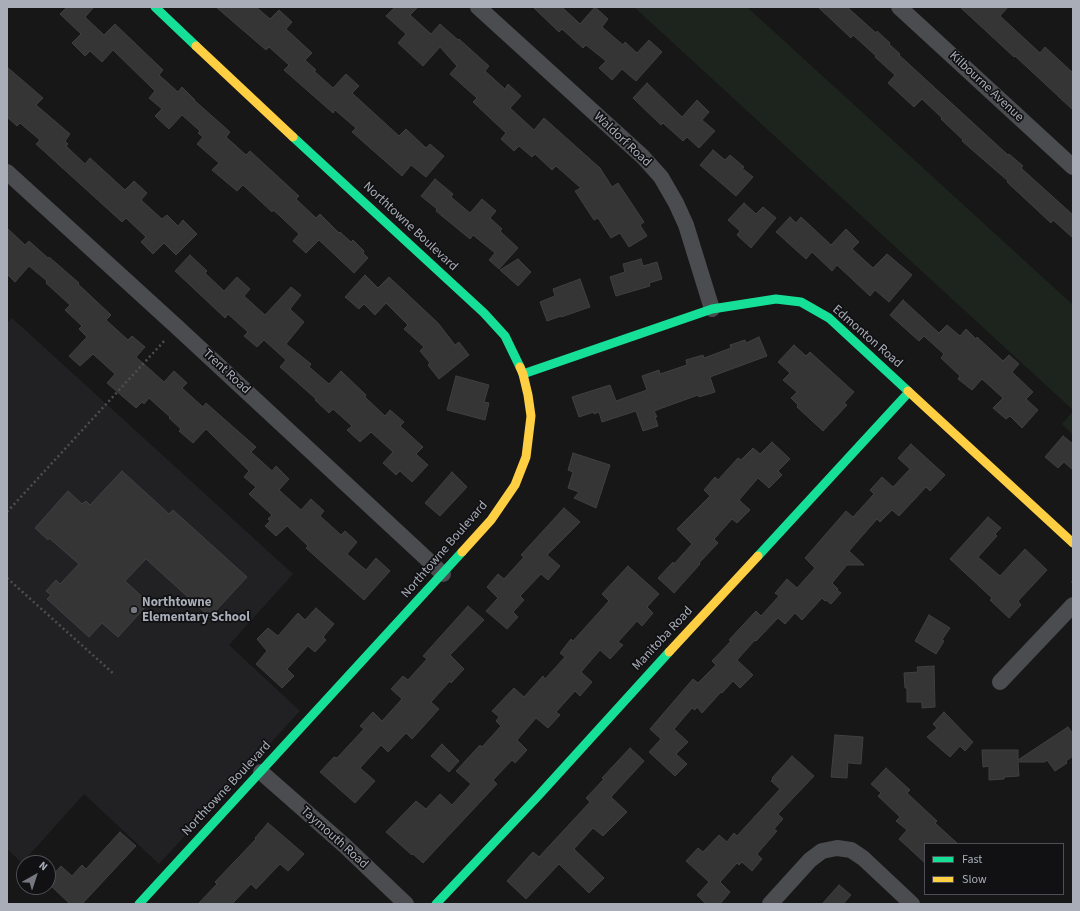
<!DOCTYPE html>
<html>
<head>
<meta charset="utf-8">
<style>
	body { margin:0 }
	#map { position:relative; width:1080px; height:911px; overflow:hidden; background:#171717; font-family:"Source Sans 3",sans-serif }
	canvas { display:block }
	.frame { position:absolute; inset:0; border:8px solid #a8adb8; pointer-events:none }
	.legend { position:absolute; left:924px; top:843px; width:140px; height:52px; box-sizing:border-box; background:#111113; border:1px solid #4d4f55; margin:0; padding:5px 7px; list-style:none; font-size:12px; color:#a8adb8 }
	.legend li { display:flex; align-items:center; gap:8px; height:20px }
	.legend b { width:20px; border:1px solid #4d4f55 }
	.north { position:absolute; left:16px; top:855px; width:40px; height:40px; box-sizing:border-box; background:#111113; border:1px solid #4d4f55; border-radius:50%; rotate:39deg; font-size:11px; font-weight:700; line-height:16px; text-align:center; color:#a8adb8 }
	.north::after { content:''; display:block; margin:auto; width:14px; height:18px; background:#757880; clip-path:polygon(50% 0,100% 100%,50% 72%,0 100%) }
</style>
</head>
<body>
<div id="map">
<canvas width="1080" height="911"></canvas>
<div class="frame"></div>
<ul class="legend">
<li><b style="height:5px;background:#16e098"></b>Fast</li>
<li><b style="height:5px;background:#ffcf43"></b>Slow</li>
</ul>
<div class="north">N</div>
</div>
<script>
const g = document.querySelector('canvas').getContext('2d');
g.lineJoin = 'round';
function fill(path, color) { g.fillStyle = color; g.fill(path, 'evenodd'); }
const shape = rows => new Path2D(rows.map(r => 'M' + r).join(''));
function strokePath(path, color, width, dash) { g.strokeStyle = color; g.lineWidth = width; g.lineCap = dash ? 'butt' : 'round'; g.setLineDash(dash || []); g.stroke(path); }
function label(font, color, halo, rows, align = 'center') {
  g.font = font + ' "Source Sans 3",sans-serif'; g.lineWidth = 3.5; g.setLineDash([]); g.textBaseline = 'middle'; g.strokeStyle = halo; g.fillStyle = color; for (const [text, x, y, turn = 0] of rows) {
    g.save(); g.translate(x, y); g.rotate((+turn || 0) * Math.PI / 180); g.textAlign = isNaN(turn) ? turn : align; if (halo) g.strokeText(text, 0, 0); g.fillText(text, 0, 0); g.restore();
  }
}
fill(shape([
	[12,318,293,574,229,645,300,711,159,864,84,794,22,863,7,849,7,323]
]), '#212123');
fill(shape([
	[634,7,747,7,1073,305,1073,410],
	[1073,411,1073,435,1062,424]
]), '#1d241e');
const building = shape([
	[67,7,94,7,85,17,104,35,115,24,163,70,159,75,178,92,182,87,195,100,194,100,230,132,226,137,246,155,250,151,299,196,296,199,316,218,320,214,339,233,340,232,351,242,353,240,364,251,363,253,368,258,354,273,319,240,306,253,293,241,299,234,280,216,273,210,272,212,243,185,237,191,212,170,219,163,197,144,203,137,198,133,200,131,182,115,169,129,155,116,162,109,149,98,155,91,113,50,102,62,90,51,85,56,72,43,81,34,60,14,67,7],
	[216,7,256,7,270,19,279,10,292,22,286,29,312,53,305,60,316,70,314,71,333,88,346,74,359,86,352,93,399,136,406,129,426,148,430,144,444,156,426,177,411,165,402,176,352,132,356,128,335,110,333,113,284,70,289,65,269,47,266,50,216,7],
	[395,7,418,7,410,15,431,34,440,24,458,40,459,39,489,66,485,71,505,89,508,84,521,96,510,108,534,130,544,118,600,168,612,187,618,183,644,222,640,225,647,236,629,247,620,233,611,238,598,218,594,220,575,191,581,188,556,166,552,170,535,154,532,157,519,146,514,151,501,139,506,133,473,102,477,98,450,74,457,66,440,47,423,66,398,43,406,34,386,16,395,7],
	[533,7,562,7,580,24,595,7,608,19,602,27,623,45,625,42,637,53,649,40,662,52,636,81,622,69,612,80,599,68,606,61,586,45,583,48,562,29,559,32,533,7],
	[818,7,847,7,876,33,877,31,890,43,889,44,900,54,899,55,1008,155,1009,154,1023,166,1021,168,1073,215,1073,238,1053,220,1051,223,1007,182,1008,181,962,141,963,140,941,119,942,118,922,99,914,107,888,83,895,75,875,57,876,56,853,35,851,38,818,7],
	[960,7,1008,7,1000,16,1040,53,1045,47,1073,73,1073,110,1015,56,1014,57,960,7],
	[7,67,43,98,36,105,70,134,65,141,68,144,66,146,85,164,90,158,125,190,134,181,147,193,141,200,162,219,167,215,178,226,183,220,197,234,176,255,164,243,153,254,141,242,146,237,126,218,122,222,36,144,40,140,20,123,17,126,7,117,7,67],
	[647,83,682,117,697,100,709,112,702,120,715,131,699,148,687,137,683,141,663,123,661,125,633,98,647,83],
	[713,150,725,160,730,155,744,167,742,168,753,177,736,196,700,165,713,150],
	[435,179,453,194,451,197,470,213,482,199,496,211,490,218,502,229,500,231,518,248,499,269,489,260,495,253,473,235,470,239,436,211,437,209,421,196,435,179],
	[744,203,756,214,763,207,776,218,751,248,737,235,740,231,728,220,744,203],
	[790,217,796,223,801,217,831,245,846,229,859,242,852,249,873,268,887,254,912,275,889,302,875,290,870,296,837,265,832,271,812,252,806,259,776,232,790,217],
	[7,228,25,245,29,241,48,258,49,257,79,283,78,284,111,315,106,320,128,340,132,336,145,347,136,357,164,382,174,371,187,383,182,388,203,407,206,403,256,447,251,452,272,471,276,466,289,479,279,490,301,510,311,499,324,511,320,516,341,535,345,531,357,542,347,554,366,570,376,558,390,571,364,600,306,548,308,546,287,526,276,536,265,526,270,521,268,519,272,515,249,494,256,487,244,477,249,471,206,429,193,443,179,431,181,429,169,418,170,417,149,398,144,404,142,402,136,408,107,383,115,374,93,354,80,366,69,356,87,337,79,329,82,326,65,310,70,305,46,283,47,281,29,266,15,282,7,274,7,228],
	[190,255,207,271,205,273,224,291,237,277,250,289,244,296,265,315,291,287,301,295,290,309,304,322,286,344,311,364,309,367,329,384,341,371,366,395,365,397,385,416,390,410,404,422,400,426,423,447,416,454,428,465,412,482,400,471,396,475,383,463,393,452,371,432,360,442,347,430,352,426,333,409,329,413,315,400,316,399,280,367,286,360,264,340,257,347,244,336,248,332,228,314,225,318,175,271,190,255],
	[518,259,531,272,518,286,500,270,518,259],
	[641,259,643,266,657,262,662,279,649,283,650,286,616,296,610,277,625,272,623,264,641,259],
	[365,275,378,288,389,277,438,323,455,345,459,342,469,355,439,379,428,365,430,363,420,351,424,347,404,329,408,325,386,303,375,315,364,304,359,309,345,297,365,275],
	[580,279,590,307,561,317,561,316,547,321,540,302,555,296,553,289,580,279],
	[903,300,939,333,947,325,960,336,966,329,976,339,977,337,1003,361,1009,355,1019,364,1012,372,1033,392,1026,399,1038,410,1022,428,1010,416,1006,419,993,408,1003,398,982,379,972,390,958,379,960,376,941,358,944,354,924,336,919,341,890,315,903,300],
	[759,337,767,356,710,377,715,392,699,397,698,395,654,411,657,417,655,417,658,426,643,431,636,411,602,422,599,412,594,414,594,412,579,417,572,397,610,385,616,401,647,390,642,376,659,370,660,374,687,365,686,360,703,355,704,358,731,348,730,345,745,340,746,343,759,337],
	[794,345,806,356,810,352,854,392,844,403,847,405,823,431,797,407,798,405,791,398,797,392,783,380,790,373,778,362,794,345],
	[456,376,489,385,484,402,489,403,485,420,447,410,456,376],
	[1063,436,1073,444,1073,470,1064,462,1058,468,1045,457,1063,436],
	[772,442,790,459,778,471,782,475,769,488,758,478,739,500,750,510,737,523,732,519,714,539,718,543,699,563,700,564,674,593,658,578,673,562,674,564,692,544,677,529,710,496,704,490,715,477,718,480,738,458,741,460,753,448,760,454,772,442],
	[911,444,945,475,930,491,926,487,899,516,892,510,880,522,877,519,849,551,864,565,847,565,832,583,838,589,837,590,841,593,831,604,826,600,825,601,822,598,802,620,795,613,785,624,778,618,756,641,755,640,737,660,753,675,740,688,733,681,722,693,721,692,702,713,697,707,695,710,692,708,674,729,688,742,676,754,687,764,675,776,649,752,661,739,650,729,693,679,698,683,716,665,712,661,731,641,729,640,756,611,761,616,779,596,775,593,787,579,797,588,815,568,805,558,846,511,853,517,874,494,870,490,882,477,893,487,910,469,898,458,911,444],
	[573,453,610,465,596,508,574,498,579,492,568,488,573,472,568,470,573,453],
	[122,471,169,514,173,510,247,577,210,617,146,559,125,581,149,603,118,637,102,623,89,637,47,599,51,595,46,591,56,580,60,584,79,564,49,538,48,540,35,528,68,491,82,504,86,501,90,505,122,471],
	[452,472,467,487,440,516,425,503,452,472],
	[564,508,580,522,547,555,560,566,548,580,541,574,520,596,524,600,513,612,518,617,507,629,486,611,498,598,487,587,498,574,504,579,524,557,521,555,564,508],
	[988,517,1001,528,995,534,997,536,978,557,1000,576,1025,549,1047,570,1018,601,1021,605,1009,618,990,600,992,598,950,559,988,517],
	[628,566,659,594,647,607,653,613,642,626,637,621,618,642,623,645,610,659,600,650,581,672,592,682,580,696,575,691,556,712,560,715,548,728,536,718,517,740,527,750,515,763,512,760,493,780,497,784,423,863,413,854,412,855,386,832,416,801,426,809,440,794,452,805,471,784,456,771,480,745,482,747,501,726,496,721,499,717,492,711,514,688,524,697,543,676,545,679,565,657,560,653,571,639,573,641,609,601,602,594,628,566],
	[468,606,484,620,450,655,464,669,451,683,450,681,431,702,439,709,412,739,406,733,388,752,381,745,360,768,375,781,355,803,320,772,334,757,337,758,364,729,360,726,373,712,382,721,402,699,391,689,403,676,408,680,427,659,423,656,468,606],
	[316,608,334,624,323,637,326,640,315,652,308,646,287,669,294,676,282,688,256,664,267,651,257,639,268,628,278,636,298,613,305,620,316,608],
	[929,615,950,628,942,640,944,641,936,654,915,641,929,615],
	[934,666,935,707,922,708,922,702,907,702,907,688,905,688,904,673,918,672,917,667,934,666],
	[944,712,973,742,965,751,960,746,950,757,927,737,937,728,933,724,944,712],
	[1068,727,1073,734,1073,756,1066,761,1067,763,1055,771,1047,760,1045,762,1018,762,1019,776,1004,777,1004,779,989,780,989,766,983,767,982,750,1018,750,1018,760,1068,727],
	[835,735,863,737,861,764,849,763,848,761,847,778,831,777,835,735],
	[442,744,459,761,449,772,431,756,442,744],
	[630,748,644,761,611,797,627,812,603,836,593,828,574,849,604,878,589,893,559,864,526,899,507,881,533,852,539,857,590,802,586,798,604,779,602,778,630,748],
	[792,756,814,776,778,814,783,819,774,829,777,831,757,854,762,859,752,871,742,862,739,865,737,863,720,882,730,892,720,904,706,904,697,895,709,882,686,861,698,848,703,852,719,835,727,842,734,833,737,836,780,789,771,781,773,779,772,778,792,756],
	[886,768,910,790,907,793,937,821,935,823,958,844,925,844,925,863,899,839,907,830,896,821,900,817,878,796,881,793,871,784,886,768],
	[268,823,304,854,288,871,280,864,256,889,251,884,232,904,198,904,217,884,215,882,256,839,255,838,268,823],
	[120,832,136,846,82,904,70,904,48,883,48,880,61,866,72,876,82,865,86,869,120,832],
	[839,885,851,895,843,904,822,904,839,885]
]);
fill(building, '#353536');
strokePath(building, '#3f4043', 1);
strokePath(shape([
	[7,512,166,339],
	[7,578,115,675],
	[1072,581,1073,582]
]), '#4d4e52', 2.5, [2, 3]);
strokePath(shape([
	[478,7,643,157,661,177,676,203,686,225,712,309],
	[899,7,1073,167],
	[7,172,177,327,443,574],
	[1000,682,1073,605],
	[261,772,344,845,406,904],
	[770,904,810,860,822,851,837,848,851,850,863,858,912,904]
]), '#4b4c50', 16);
strokePath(shape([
	[155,7,196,46],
	[293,137,484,313,505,336,520,367],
	[523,374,712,309,776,299,801,302,829,318,908,391],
	[758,556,909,392],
	[139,904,462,552],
	[436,904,539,795,669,652]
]), '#16e098', 9);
strokePath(shape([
	[196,46,293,137],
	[908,391,1073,543],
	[462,552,491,520,515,485,526,457,531,416,528,395,523,374,520,367],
	[669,652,758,556]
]), '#ffcf43', 9);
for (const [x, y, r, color] of [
	[134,610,4,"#757880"]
]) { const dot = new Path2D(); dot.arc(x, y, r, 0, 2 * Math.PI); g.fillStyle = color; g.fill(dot); strokePath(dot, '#111113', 1.5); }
label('13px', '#a8adb8', '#111113', [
	["Kilbourne Avenue",986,87,43],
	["Waldorf Road",622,140,43],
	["Northtowne Boulevard",410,227,43],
	["Edmonton Road",867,337,41],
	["Trent Road",226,372,43],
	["Northtowne Boulevard",445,550,-49],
	["Manitoba Road",663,639,-47],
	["Northtowne Boulevard",227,789,-47],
	["Taymouth Road",334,838,42]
]);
label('bold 13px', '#a8adb8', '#111113', [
	["Northtowne",142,603],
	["Elementary School",142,618]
], 'left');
</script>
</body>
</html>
